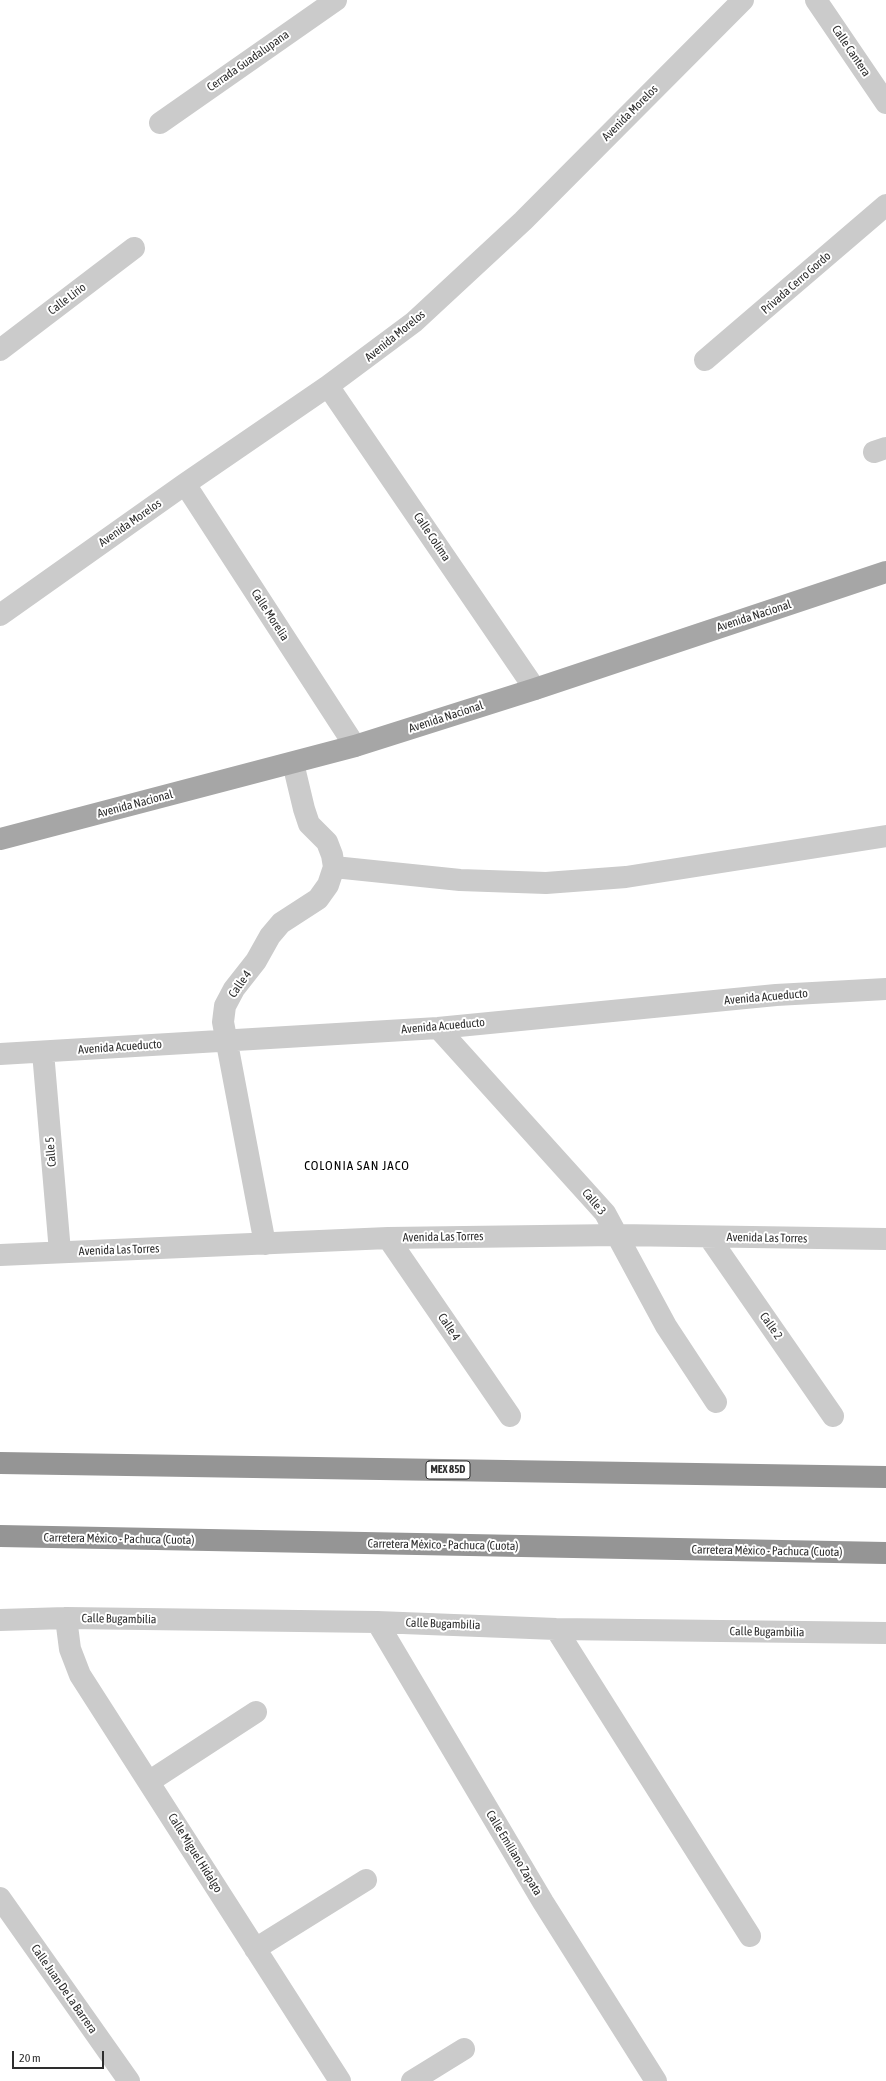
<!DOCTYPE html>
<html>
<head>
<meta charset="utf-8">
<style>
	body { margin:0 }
	#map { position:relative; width:886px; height:2081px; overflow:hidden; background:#fff; font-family:"Asap Condensed",sans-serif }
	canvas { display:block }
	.scale { position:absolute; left:12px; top:2051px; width:92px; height:18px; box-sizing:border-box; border:2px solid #2e2e2e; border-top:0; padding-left:5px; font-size:12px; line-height:14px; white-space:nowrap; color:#2e2e2e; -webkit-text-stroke:3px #fff; paint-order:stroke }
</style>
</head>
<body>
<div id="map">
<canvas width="886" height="2081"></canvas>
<div class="scale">20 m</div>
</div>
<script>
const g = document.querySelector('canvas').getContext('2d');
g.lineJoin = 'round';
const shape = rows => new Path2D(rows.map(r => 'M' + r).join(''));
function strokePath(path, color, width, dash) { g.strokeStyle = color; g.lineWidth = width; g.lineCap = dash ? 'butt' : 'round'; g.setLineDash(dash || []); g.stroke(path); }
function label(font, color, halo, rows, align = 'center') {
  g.font = font + ' "Asap Condensed",sans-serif'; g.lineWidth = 4; g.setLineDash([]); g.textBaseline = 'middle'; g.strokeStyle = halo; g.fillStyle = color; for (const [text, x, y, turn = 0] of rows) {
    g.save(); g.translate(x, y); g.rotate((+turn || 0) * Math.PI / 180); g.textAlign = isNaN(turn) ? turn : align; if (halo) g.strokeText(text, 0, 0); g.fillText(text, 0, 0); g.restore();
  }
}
strokePath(shape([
	[816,0,886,103],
	[160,123,336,0],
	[0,350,134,248],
	[705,360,886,205],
	[328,386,535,689],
	[874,452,886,448],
	[185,484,355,746],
	[0,615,185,484,328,386,414,322,523,221,743,0],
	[334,867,460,880,546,883,626,877,886,836],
	[438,1028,605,1213,666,1326,716,1402],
	[43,1052,60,1252],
	[0,1054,438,1028,776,995,886,989],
	[709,1237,833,1416],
	[388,1238,510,1416],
	[265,1244,223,1022,225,1006,234,989,256,961,270,936,281,923,318,899,328,885,334,867,332,855,327,842,309,824,304,809,293,763],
	[0,1255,388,1238,617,1235,886,1239],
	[66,1618,70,1649,80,1675,340,2081],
	[0,1620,66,1618,377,1622,556,1629,886,1633],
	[377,1622,543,1902,656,2081],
	[556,1629,750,1936],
	[150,1781,256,1712],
	[0,1898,129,2081],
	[255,1949,366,1880],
	[412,2081,464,2049]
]), '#cbcbcb', 22);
strokePath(shape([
	[0,839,355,746,535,689,886,572]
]), '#a6a6a6', 22);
strokePath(shape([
	[0,1463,886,1477],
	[0,1536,886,1553]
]), '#959595', 22);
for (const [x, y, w] of [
	[448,1470,44]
]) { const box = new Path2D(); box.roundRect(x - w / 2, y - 9, w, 18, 3); g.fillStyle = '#fff'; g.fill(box); strokePath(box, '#2e2e2e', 1); }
label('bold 11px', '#2e2e2e', null, [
	["MEX 85D",448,1470]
]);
label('12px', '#2e2e2e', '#fff', [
	["Calle Cantera",851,51,56],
	["Cerrada Guadalupana",248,61,-35],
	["Avenida Morelos",630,113,-45],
	["Privada Cerro Gordo",796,283,-41],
	["Calle Lirio",67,299,-37],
	["Avenida Morelos",395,336,-39],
	["Avenida Morelos",130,523,-35],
	["Calle Colima",432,537,56],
	["Calle Morelia",270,615,57],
	["Avenida Nacional",754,616,-18],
	["Avenida Nacional",446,717,-18],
	["Avenida Nacional",135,804,-15],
	["Calle 4",240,984,-55],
	["Avenida Acueducto",766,997,-5],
	["Avenida Acueducto",443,1026,-5],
	["Avenida Acueducto",120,1047,-4],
	["Calle 5",51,1152,-95],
	["Calle 3",594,1202,50],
	["Avenida Las Torres",443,1237,-1],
	["Avenida Las Torres",767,1238,1],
	["Avenida Las Torres",119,1250,-2],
	["Calle 2",771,1326,55],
	["Calle 4",449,1327,56],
	["Carretera México - Pachuca (Cuota)",119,1539,1],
	["Carretera México - Pachuca (Cuota)",443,1545,1],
	["Carretera México - Pachuca (Cuota)",767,1551,1],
	["Calle Bugambilia",119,1619,1],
	["Calle Bugambilia",443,1624,2],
	["Calle Bugambilia",767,1632,1],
	["Calle Miguel Hidalgo",195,1853,58],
	["Calle Emiliano Zapata",514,1853,59],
	["Calle Juan De La Barrera",64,1989,55]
]);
g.letterSpacing = '1px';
label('13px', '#000', '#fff', [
	["COLONIA SAN JACO",357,1166]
]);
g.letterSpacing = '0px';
</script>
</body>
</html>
